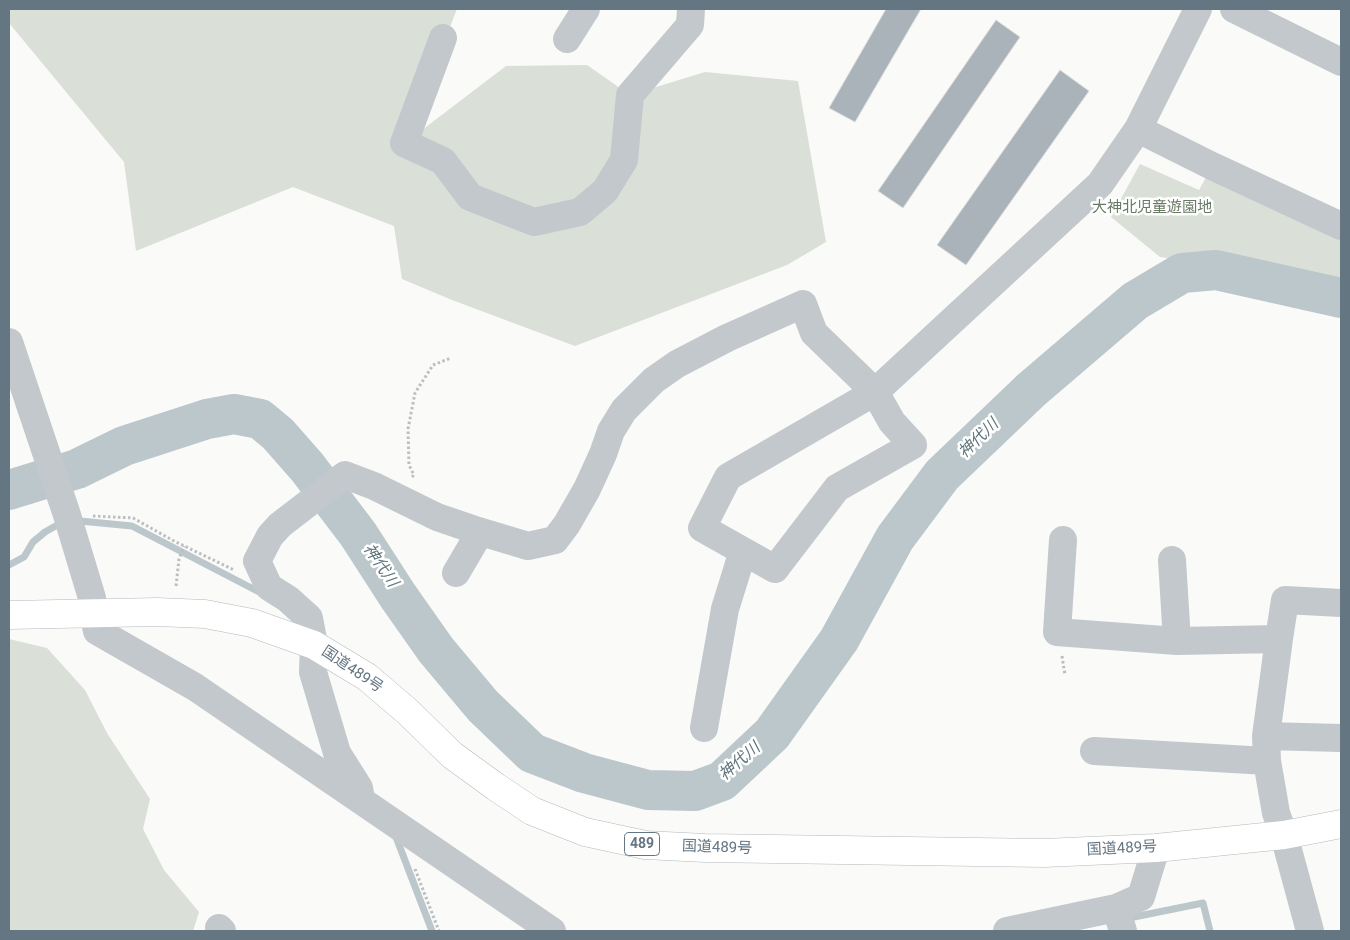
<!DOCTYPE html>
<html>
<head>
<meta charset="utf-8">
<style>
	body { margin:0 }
	#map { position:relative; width:1350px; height:940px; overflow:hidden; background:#fafaf8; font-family:Roboto,sans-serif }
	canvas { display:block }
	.frame { position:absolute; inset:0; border:10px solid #657683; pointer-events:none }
</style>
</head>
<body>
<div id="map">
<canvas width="1350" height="940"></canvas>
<div class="frame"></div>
</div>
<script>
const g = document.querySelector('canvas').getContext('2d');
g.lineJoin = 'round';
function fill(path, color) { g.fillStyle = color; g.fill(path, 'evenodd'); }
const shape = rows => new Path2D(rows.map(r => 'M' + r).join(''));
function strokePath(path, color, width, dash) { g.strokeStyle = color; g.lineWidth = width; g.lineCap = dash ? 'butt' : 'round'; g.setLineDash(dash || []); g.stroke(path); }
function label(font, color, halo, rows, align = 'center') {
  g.font = font + ' Roboto,"Noto Sans JP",sans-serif'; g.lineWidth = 5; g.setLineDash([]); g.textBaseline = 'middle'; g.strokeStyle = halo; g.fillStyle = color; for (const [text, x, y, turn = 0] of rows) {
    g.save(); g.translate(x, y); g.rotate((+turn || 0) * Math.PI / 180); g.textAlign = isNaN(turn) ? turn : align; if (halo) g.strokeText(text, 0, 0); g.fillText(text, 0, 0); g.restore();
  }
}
fill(shape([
	[9,9,457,9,405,143,506,66,587,65,630,95,705,72,798,81,826,242,787,265,575,346,452,300,402,279,394,226,293,187,136,251,124,162,9,23],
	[1140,164,1199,190,1212,166,1341,226,1341,297,1332,299,1207,264,1160,257,1111,217],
	[9,639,47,648,85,690,107,733,150,799,143,829,164,870,199,912,193,931,9,931]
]), '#dadfd7');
strokePath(shape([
	[80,521,132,526,263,594],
	[9,565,24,557,33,542,45,532,59,524],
	[396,837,432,931],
	[1124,919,1203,903,1210,931]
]), '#bbc7cb', 7);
strokePath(shape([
	[9,490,77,469,124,446,207,419,234,414,260,419,278,434,307,467,358,534,398,596,436,650,483,706,532,753,584,773,648,790,695,791,722,781,772,734,839,640,895,538,942,475,1031,390,1135,301,1182,273,1216,270,1341,298]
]), '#bbc7cb', 40);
const building = shape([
	[886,9,921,9,855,122,829,108,886,9],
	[996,20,1020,37,903,208,878,191,996,20],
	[1060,70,1089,91,966,265,937,245,1060,70]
]);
fill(building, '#aab3b9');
strokePath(building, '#dcdcda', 1);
const highway = shape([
	[9,615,157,612,205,614,252,623,314,645,367,677,408,712,452,755,496,787,532,811,585,832,645,845,705,848,1044,853,1156,848,1284,835,1341,824]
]);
strokePath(highway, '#b4b9bd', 29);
strokePath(shape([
	[412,477,414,475,409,465,408,429,415,393,433,365,451,358],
	[93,516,133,518,174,541,234,570],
	[176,586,179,559,184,546],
	[1062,656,1065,675],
	[415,869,439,931]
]), '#bbbfc2', 3, [2.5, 2.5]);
strokePath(shape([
	[1234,9,1341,62],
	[443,38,404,143,443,161,470,197,534,222,580,212,605,191,624,160,630,95,690,25,691,9],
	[567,39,586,9],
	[1138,129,1212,166,1341,226],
	[9,342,67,515,92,598,93,614,97,631,195,687,552,931],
	[1063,540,1057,632,1177,641,1279,639],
	[1172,560,1177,641],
	[456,573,476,539,478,531],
	[704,728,725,609,743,551],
	[1266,736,1341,738],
	[1094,751,1267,761],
	[361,799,359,788,337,753,313,672,314,645,309,618,288,599,269,587,257,561,270,536,280,525,345,475,374,486,437,517,478,531,528,546,555,540,567,524,587,489,603,454,611,431,624,410,654,380,677,364,727,338,803,304,814,333,875,392,892,422,913,445,837,488,775,569,702,528,728,477,875,392,1100,184,1138,129,1198,9],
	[1116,908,1123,931],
	[219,928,222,931],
	[1007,931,1116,908,1141,897,1156,848],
	[1310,931,1284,835,1276,813,1267,761,1266,736,1279,639,1285,600,1341,603]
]), '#c3c8cc', 28);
strokePath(highway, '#fff', 28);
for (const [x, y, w] of [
	[642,844,35]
]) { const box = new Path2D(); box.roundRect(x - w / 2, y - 11.5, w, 23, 4); g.fillStyle = '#fff'; g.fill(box); strokePath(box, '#657683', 1); }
label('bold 14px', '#657683', null, [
	["489",642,844]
]);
label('15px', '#687a64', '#fff', [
	["大神北児童遊園地",1152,208]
]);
label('15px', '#657683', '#fff', [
	["国道489号",352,670,34],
	["国道489号",717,848,2],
	["国道489号",1122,849,-3]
]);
label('italic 16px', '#60757c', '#fff', [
	["神代川",979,439,-44],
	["神代川",380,566,56],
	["神代川",740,762,-41]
]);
</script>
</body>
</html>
